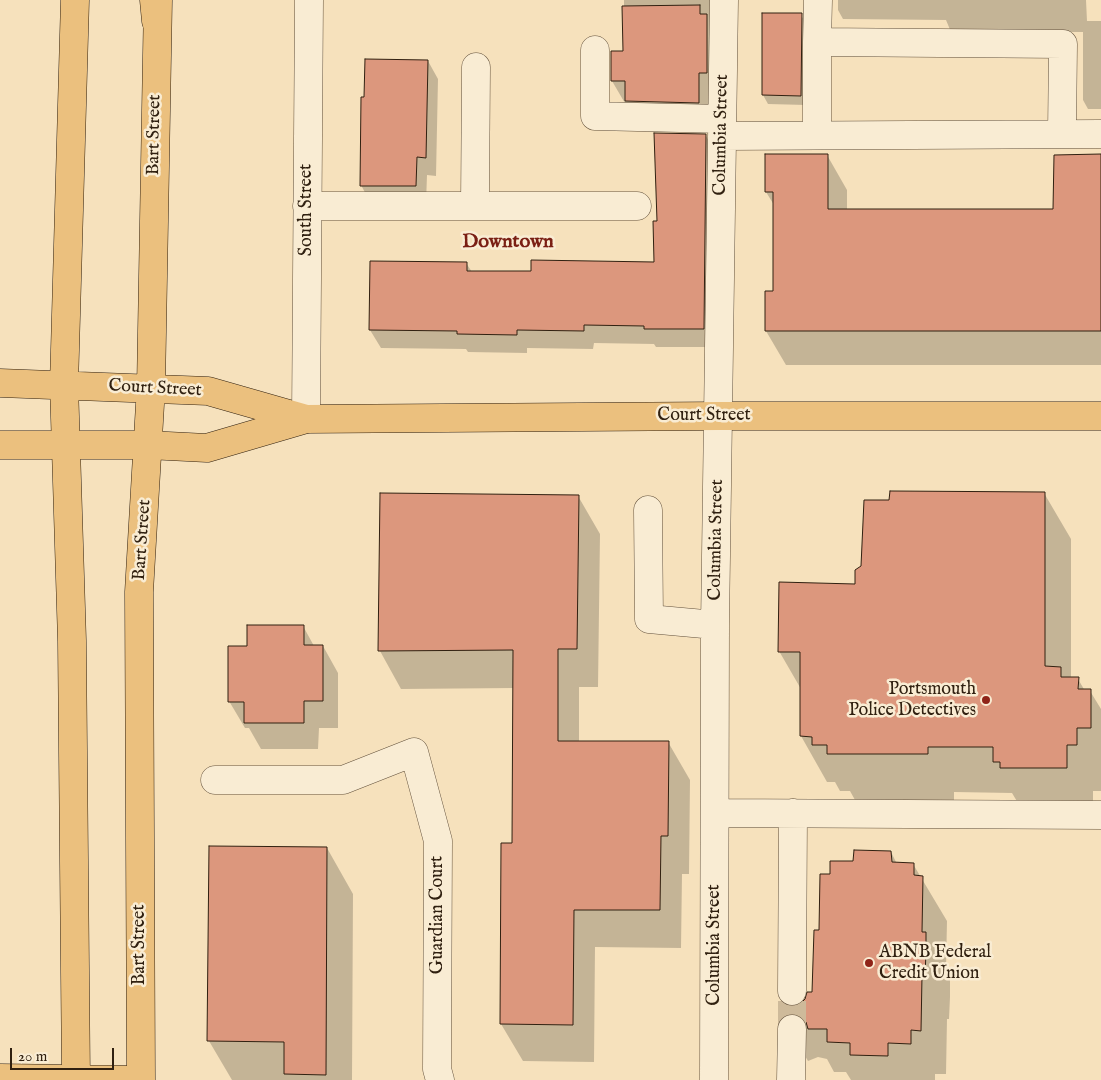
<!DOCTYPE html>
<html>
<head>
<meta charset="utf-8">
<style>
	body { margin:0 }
	#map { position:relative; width:1101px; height:1080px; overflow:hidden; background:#f6e1bc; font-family:"IM FELL English",serif }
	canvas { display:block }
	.scale { position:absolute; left:10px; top:1048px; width:104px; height:22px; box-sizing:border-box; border:2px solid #302010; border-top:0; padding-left:6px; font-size:15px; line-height:18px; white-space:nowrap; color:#302010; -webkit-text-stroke:4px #f9ecd3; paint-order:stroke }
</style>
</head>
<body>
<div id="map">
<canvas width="1101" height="1080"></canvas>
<div class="scale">20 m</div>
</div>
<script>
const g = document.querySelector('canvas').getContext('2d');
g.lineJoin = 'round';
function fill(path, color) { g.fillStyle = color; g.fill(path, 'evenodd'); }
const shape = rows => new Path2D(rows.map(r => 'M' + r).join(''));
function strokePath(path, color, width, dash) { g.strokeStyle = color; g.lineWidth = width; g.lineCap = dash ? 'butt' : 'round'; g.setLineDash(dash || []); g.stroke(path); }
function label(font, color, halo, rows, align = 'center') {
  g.font = font + ' "IM FELL English",serif'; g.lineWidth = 5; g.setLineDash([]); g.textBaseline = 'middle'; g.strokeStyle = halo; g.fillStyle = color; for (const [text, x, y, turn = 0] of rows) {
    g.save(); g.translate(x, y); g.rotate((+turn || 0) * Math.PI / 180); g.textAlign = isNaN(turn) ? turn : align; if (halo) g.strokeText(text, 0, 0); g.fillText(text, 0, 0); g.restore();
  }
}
fill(shape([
	[624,0,721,0,715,132,629,110,612,81,624,52],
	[838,0,1086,0,1087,21,1101,21,1101,109,1088,109,1083,100,1083,32,951,32,946,20,843,19,838,10],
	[764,14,801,15,806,24,806,105,768,104,763,95],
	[428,61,438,79,436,176,427,175,426,204,371,204,361,185,366,98],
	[706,136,716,154,714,347,656,347,654,344,594,343,593,349,527,348,527,353,468,352,466,349,381,348,370,330,466,263,472,272,532,273,655,263,658,222],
	[827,155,847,190,847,210,1055,210,1101,156,1101,365,786,365,766,331,774,292,774,205,766,192],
	[1044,493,1071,539,1071,678,1078,679,1085,691,1090,691,1101,709,1101,791,1093,791,1093,814,1021,808,1012,793,954,792,954,800,855,800,850,791,840,791,835,782,827,782,801,736,801,689,779,651,856,585,862,567,891,501],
	[382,494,578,496,600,534,598,687,579,687,579,742,668,742,690,780,689,874,682,874,681,948,595,947,594,1062,523,1061,501,1024,513,844,514,688,401,689,380,651],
	[303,626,314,646,323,646,338,673,338,728,319,728,318,749,261,749,249,728,245,728,229,701,248,647],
	[327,848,353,894,352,1080,232,1080,209,1041],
	[891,852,897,864,913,864,947,921,946,969,950,976,950,997,949,1019,947,1019,946,1074,935,1074,935,1080,851,1080,846,1072,834,1072,827,1059,818,1057,808,1061,783,1018,783,1004,791,1008,800,1006,813,993,820,931,832,875,854,863]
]), '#0003');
const building = shape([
	[700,5,700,14,707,14,707,73,699,73,699,103,625,101,625,81,611,81,611,51,623,51,622,6,700,5],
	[762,13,802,13,801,96,762,95,762,13],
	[365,59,428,60,426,158,417,157,416,186,360,186,361,97,364,97,365,59],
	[654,133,706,134,704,329,644,329,644,326,584,325,584,331,517,330,517,335,457,334,457,331,369,330,370,261,467,262,467,271,531,271,531,260,654,262,653,221,657,221,654,133],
	[765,154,828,154,828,209,1053,209,1054,155,1101,154,1101,331,765,331,765,291,773,291,773,192,765,192,765,154],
	[890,491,1045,492,1045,666,1061,667,1061,677,1079,677,1078,689,1091,689,1091,728,1077,728,1077,745,1067,745,1067,768,1000,768,1000,762,993,762,993,747,928,747,928,754,827,754,827,745,812,745,812,737,800,736,800,652,778,652,779,582,855,584,855,570,861,566,864,500,889,500,890,491],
	[380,493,579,495,577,649,558,649,558,741,669,741,668,836,661,836,660,910,574,910,573,1025,500,1024,501,843,512,843,513,650,378,651,380,493],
	[247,625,304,625,304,645,323,645,323,701,304,701,304,723,244,723,244,702,228,702,228,646,247,646,247,625],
	[209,846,327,847,326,1075,284,1074,284,1042,207,1041,209,846],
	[854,850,891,851,892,862,914,863,914,875,923,876,922,932,926,932,926,952,925,976,922,976,921,1031,911,1030,911,1044,888,1043,888,1056,850,1055,850,1043,827,1042,827,1029,808,1029,806,1022,800,1016,793,1013,782,1018,782,1002,791,1007,799,1005,805,999,807,992,812,992,814,930,819,930,820,874,830,874,830,861,853,861,854,850]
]);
fill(building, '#dc977d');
strokePath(building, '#302010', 1);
strokePath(shape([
	[792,1029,792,991]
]), '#ceba9a', 28, [28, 14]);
const minor = shape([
	[817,42,818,0],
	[595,50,595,116,722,119],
	[817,135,817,42,1063,44,1062,134],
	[722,136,1101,134],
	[307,206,637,206],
	[475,206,476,67],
	[306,419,309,0],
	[648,510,649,619,715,625],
	[215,780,343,780,414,752,438,841,437,1069,440,1080],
	[716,813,1101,815],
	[792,991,793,813],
	[714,1080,715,625,724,0],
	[791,1080,792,1029]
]);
const major = shape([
	[75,0,64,385,72,641,76,1080],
	[0,383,208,391,306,419],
	[0,445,148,445,207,448,306,419,719,416,1101,416],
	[0,1078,141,1080],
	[141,1080,139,592,151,387,158,0]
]);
const highway = shape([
	[154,0,156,21]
]);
strokePath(minor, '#62503b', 29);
strokePath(major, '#302010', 29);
strokePath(highway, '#302010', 29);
strokePath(minor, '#f9ecd3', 28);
strokePath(major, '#ebc07e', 28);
strokePath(highway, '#ebc07e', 28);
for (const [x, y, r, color] of [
	[986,700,5,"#8f2418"],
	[869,963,5,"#8f2418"]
]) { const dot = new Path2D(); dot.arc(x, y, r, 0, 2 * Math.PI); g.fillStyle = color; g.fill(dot); strokePath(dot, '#f9ecd3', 2); }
label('18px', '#302010', '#f9ecd3', [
	["Bart Street",155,135,-89],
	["Columbia Street",722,135,-89],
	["South Street",307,210,-90],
	["Court Street",155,389,3],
	["Court Street",704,416],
	["Bart Street",143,540,-86],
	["Columbia Street",717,540,-89],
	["Guardian Court",438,915,-90],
	["Bart Street",140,945,-90],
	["Columbia Street",715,945,-90]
]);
label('18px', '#302010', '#f9ecd3', [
	["Portsmouth",976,690],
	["Police Detectives",976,711],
	["ABNB Federal",879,953,"left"],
	["Credit Union",879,974,"left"]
], 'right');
label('bold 20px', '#7a1f14', '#f9ecd3', [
	["Downtown",508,243]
]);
</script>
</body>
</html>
